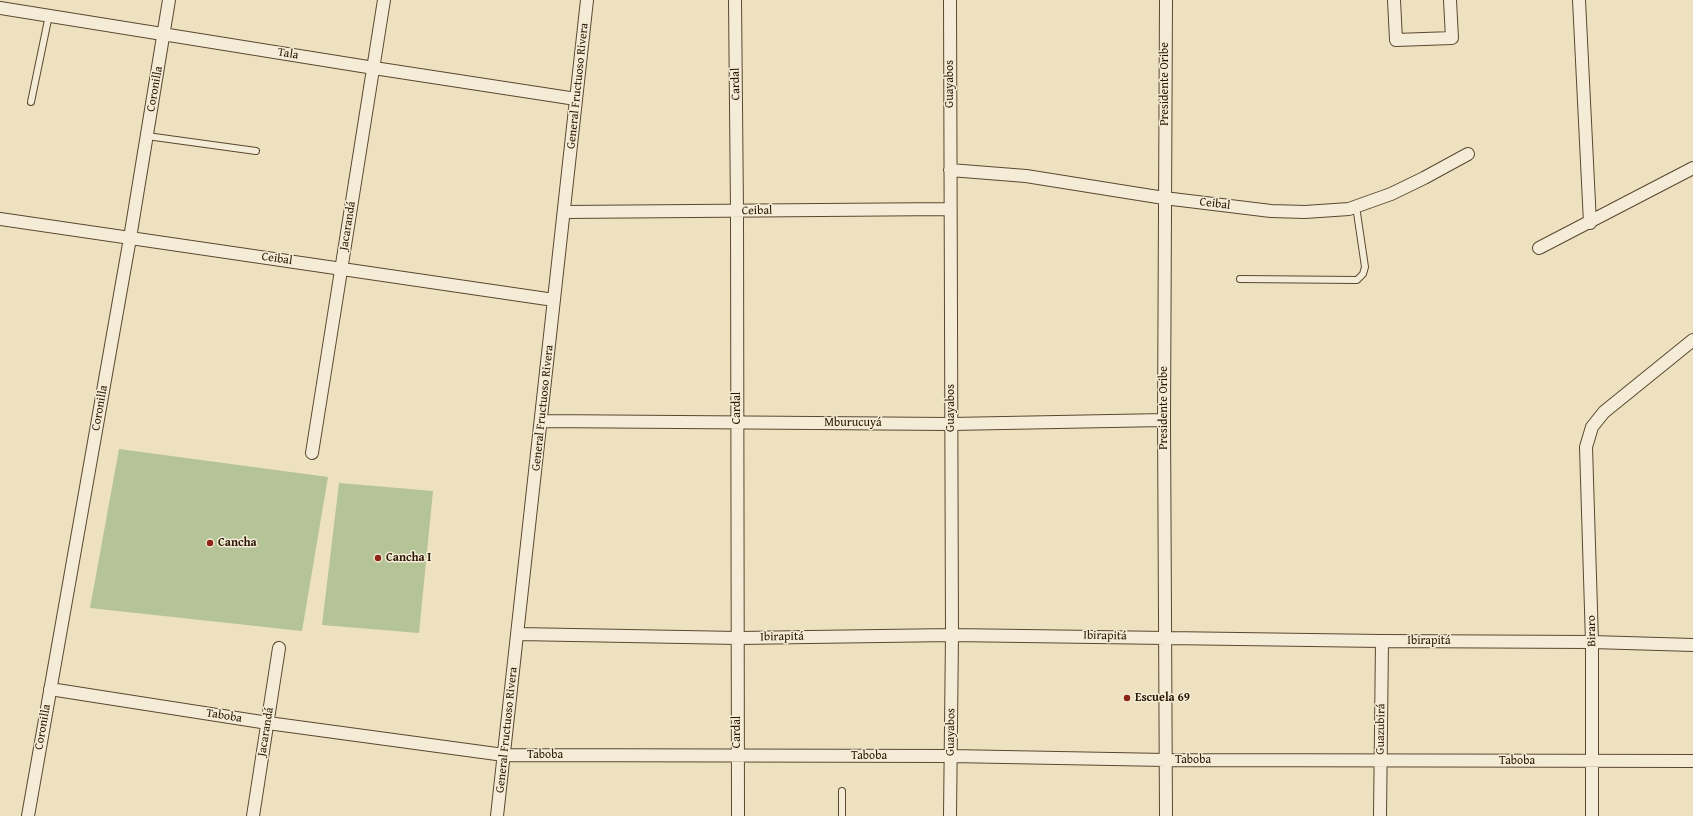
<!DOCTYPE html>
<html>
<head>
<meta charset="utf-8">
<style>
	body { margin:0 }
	canvas { display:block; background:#eee1c0 }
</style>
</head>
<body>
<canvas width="1693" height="816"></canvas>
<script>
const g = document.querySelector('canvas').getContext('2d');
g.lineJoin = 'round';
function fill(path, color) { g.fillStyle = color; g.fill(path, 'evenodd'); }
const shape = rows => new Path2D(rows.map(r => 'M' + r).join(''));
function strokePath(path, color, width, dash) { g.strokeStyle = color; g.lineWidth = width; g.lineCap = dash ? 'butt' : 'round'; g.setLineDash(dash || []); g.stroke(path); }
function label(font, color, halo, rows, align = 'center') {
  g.font = font + ' "Gentium Book Plus",serif'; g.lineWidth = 3; g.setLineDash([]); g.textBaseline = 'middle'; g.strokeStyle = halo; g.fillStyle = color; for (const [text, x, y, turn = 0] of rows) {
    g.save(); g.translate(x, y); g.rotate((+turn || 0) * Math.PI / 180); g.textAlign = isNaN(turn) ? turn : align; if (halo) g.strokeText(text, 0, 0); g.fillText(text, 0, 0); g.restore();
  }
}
fill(shape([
	[119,449,328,477,302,631,90,608],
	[339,483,433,491,419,633,322,625]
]), '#b4c496');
const service = shape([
	[31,102,49,15],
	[147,136,256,151],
	[1240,279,1357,280,1363,274,1365,267,1356,206],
	[842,791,842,816]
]);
const minor = shape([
	[735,0,737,211,738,816],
	[1394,0,1396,40,1452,38,1450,0],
	[1579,0,1590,223],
	[0,8,374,68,576,99],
	[950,170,1026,176,1164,198,1271,211,1305,212,1349,209,1391,194,1424,178,1468,154],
	[564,212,950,209],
	[0,219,554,300],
	[1539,248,1693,168],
	[542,421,951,424,1164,420],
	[312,453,384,0],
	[518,634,738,638,952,635,1382,641,1592,642,1693,645],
	[50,689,268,723,504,755,951,756,1166,760,1693,761],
	[28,816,130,238,169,0],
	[253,816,279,648],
	[497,816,587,0],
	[950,816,952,635,950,0],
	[1166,816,1164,420,1166,0],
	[1380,816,1382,641],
	[1592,816,1592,642,1586,447,1592,427,1604,412,1693,340]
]);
strokePath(service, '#5a4830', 8);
strokePath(minor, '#5a4830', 14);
strokePath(service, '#f4ecd6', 6);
strokePath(minor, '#f4ecd6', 12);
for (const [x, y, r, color] of [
	[210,543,4,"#8f2418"],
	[378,558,4,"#8f2418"],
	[1127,698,4,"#8f2418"]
]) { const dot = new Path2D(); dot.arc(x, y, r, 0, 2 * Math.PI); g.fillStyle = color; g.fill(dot); strokePath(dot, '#f4ecd6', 1.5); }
label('12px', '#291500', '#f4ecd6', [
	["Tala",288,54,9],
	["Cardal",736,84,-91],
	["Guayabos",950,84,-90],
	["Presidente Oribe",1165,84,-90],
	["General Fructuoso Rivera",578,86,-84],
	["Coronilla",155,89,-80],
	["Ceibal",1215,204,7],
	["Ceibal",757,211,-1],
	["Jacarandá",348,226,-81],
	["Ceibal",277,259,8],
	["Coronilla",100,408,-80],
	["General Fructuoso Rivera",543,408,-84],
	["Cardal",737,408,-90],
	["Guayabos",951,408,-90],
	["Presidente Oribe",1164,408,-90],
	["Mburucuyá",853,423],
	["Biraro",1592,631,-91],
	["Ibirapitá",1105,636,1],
	["Ibirapitá",782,637,-1],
	["Ibirapitá",1429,641],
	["Taboba",224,716,9],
	["Coronilla",43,727,-80],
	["Guazubirá",1381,729,-89],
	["General Fructuoso Rivera",507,730,-84],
	["Jacarandá",266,732,-81],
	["Cardal",737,732,-90],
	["Guayabos",951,732,-89],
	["Taboba",545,755],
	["Taboba",869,756],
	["Taboba",1193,760],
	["Taboba",1517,761]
]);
label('bold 12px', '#291500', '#f4ecd6', [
	["Cancha",218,543],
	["Cancha I",386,558],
	["Escuela 69",1135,698]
], 'left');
</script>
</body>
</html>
